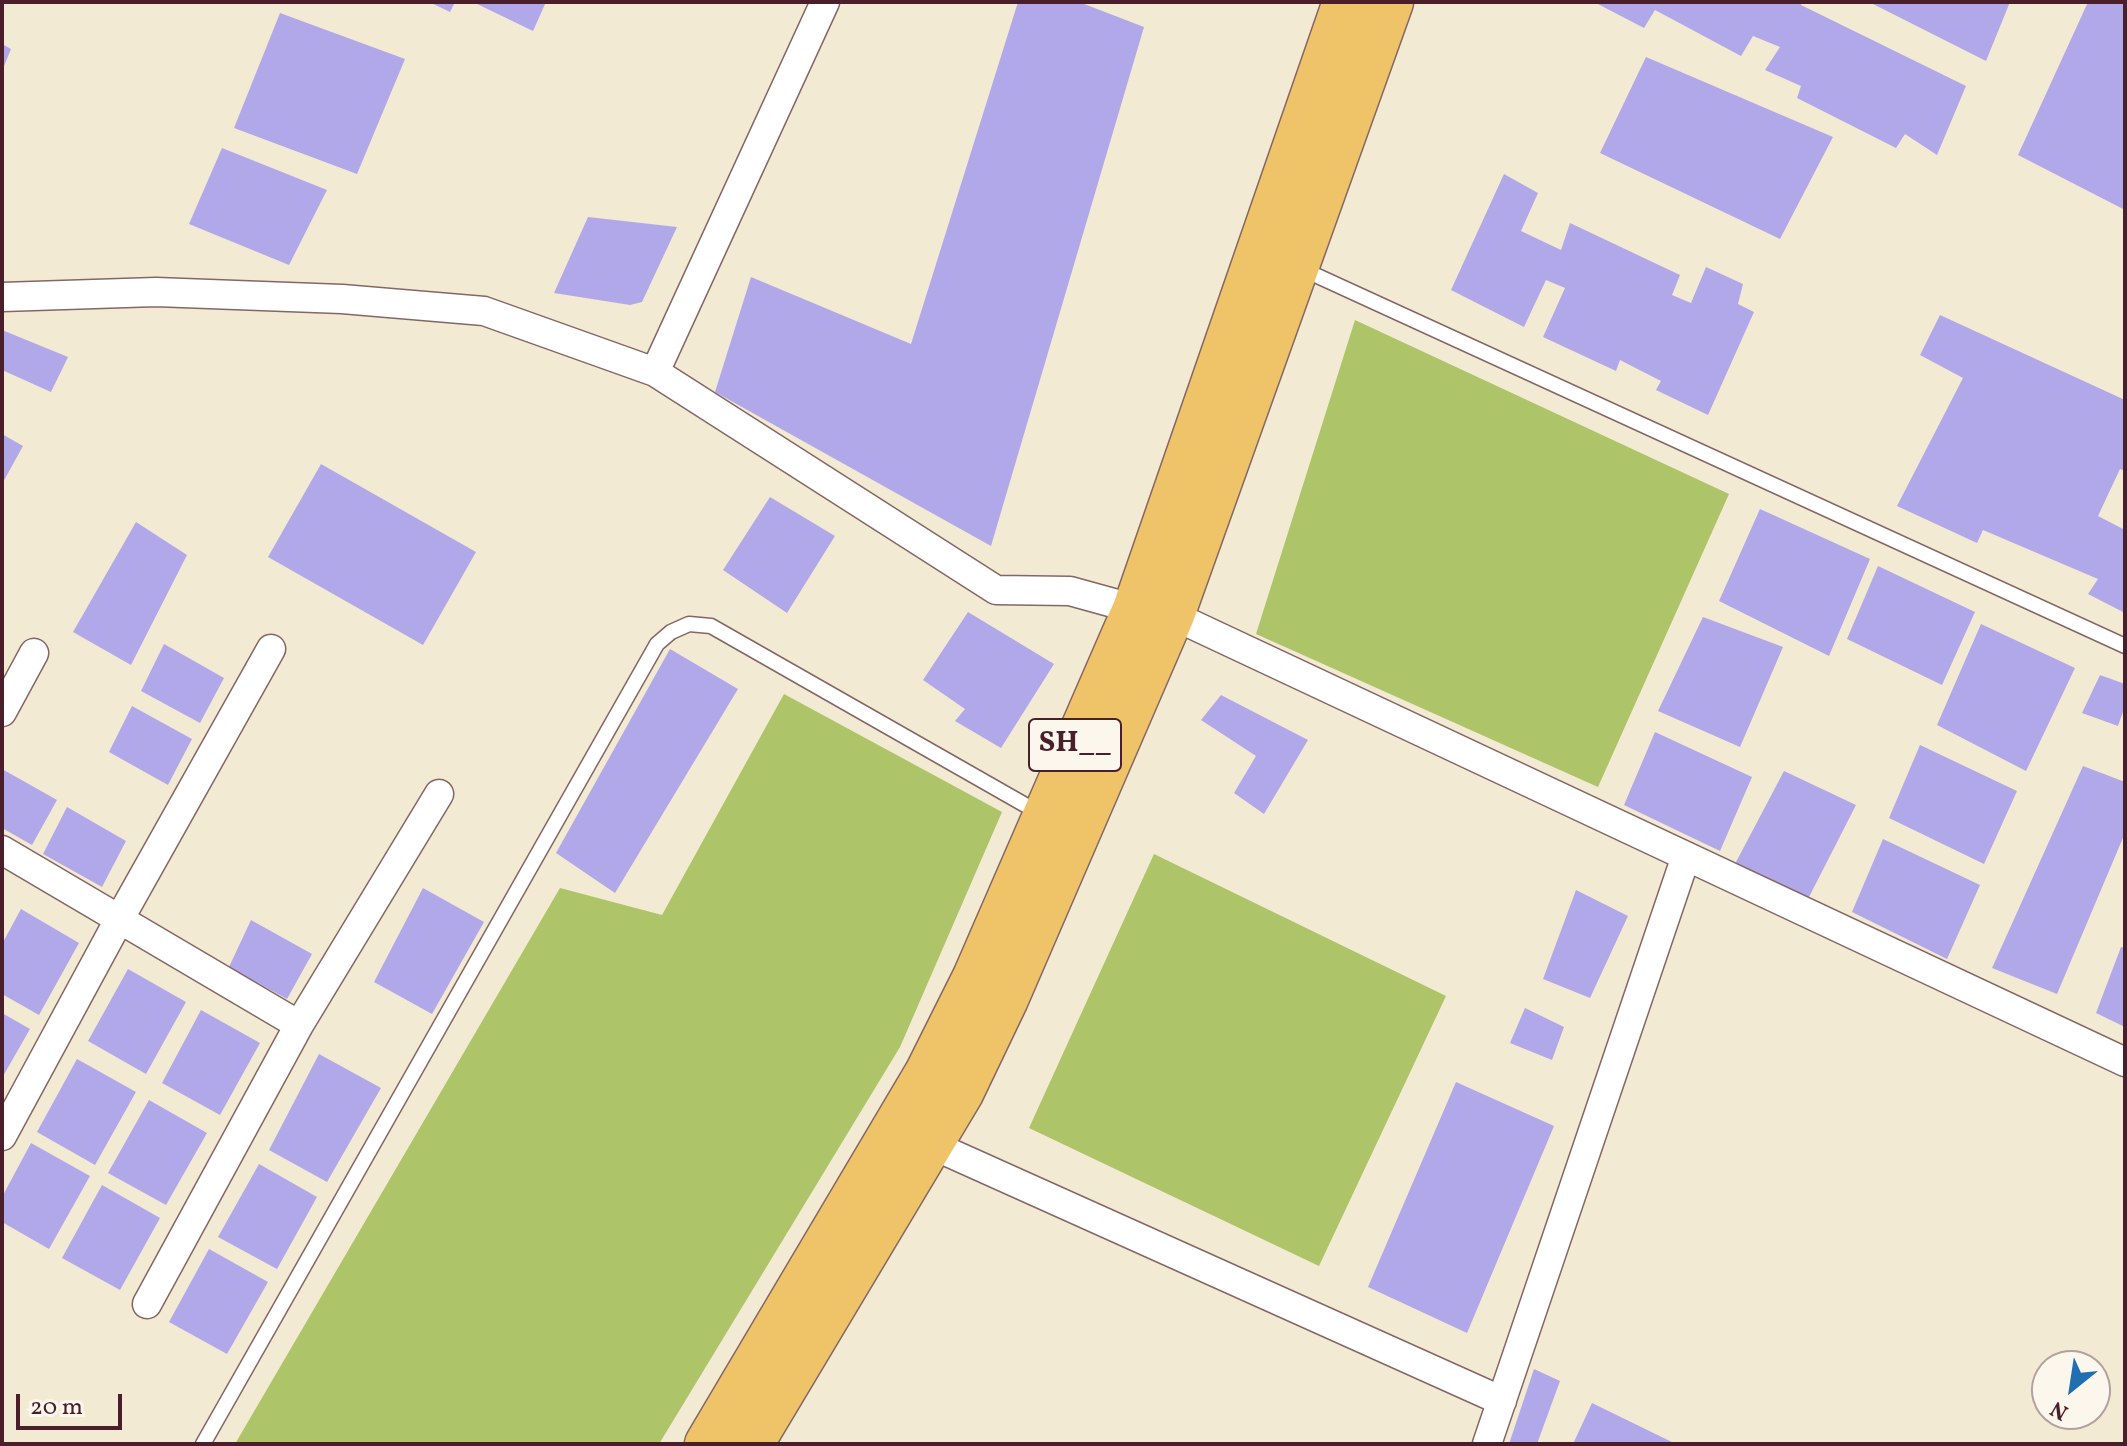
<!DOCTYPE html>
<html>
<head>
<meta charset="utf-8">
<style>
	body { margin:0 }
	#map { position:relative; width:2127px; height:1446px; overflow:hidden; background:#f2ead2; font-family:Vollkorn,serif }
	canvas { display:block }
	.frame { position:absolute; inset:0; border:4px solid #4a1f2b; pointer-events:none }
	.north { position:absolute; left:2031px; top:1350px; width:80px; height:80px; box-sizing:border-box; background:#fbf7ec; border:2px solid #b4a19f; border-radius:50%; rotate:210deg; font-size:22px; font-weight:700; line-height:32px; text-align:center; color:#4a1f2b }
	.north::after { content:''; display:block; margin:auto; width:28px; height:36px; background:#1f6fb2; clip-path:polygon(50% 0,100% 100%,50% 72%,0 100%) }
	.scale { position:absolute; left:16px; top:1394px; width:106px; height:36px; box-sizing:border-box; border:4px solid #4a1f2b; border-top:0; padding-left:10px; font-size:24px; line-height:28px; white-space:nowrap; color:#4a1f2b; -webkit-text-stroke:6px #fbf7ec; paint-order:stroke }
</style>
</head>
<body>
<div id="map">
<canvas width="2127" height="1446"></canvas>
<div class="frame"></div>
<div class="north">N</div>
<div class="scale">20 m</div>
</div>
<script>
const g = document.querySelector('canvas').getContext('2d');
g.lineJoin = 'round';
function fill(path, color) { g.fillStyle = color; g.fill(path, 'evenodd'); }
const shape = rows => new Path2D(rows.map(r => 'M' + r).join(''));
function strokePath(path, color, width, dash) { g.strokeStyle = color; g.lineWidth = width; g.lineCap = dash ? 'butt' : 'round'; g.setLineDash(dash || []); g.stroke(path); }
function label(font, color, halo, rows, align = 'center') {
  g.font = font + ' Vollkorn,serif'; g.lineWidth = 6; g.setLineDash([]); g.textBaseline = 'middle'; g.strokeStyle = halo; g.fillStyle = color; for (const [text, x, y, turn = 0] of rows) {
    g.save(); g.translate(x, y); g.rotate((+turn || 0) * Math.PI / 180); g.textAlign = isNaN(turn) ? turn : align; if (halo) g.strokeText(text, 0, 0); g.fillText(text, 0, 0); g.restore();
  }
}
fill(shape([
	[1355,320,1729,494,1598,787,1256,634],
	[784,694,1002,812,900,1047,659,1444,235,1444,560,888,662,915],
	[1154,854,1446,996,1319,1266,1029,1128]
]), '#adc469');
fill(shape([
	[429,2,455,2,450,12],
	[473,2,546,2,533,31],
	[1018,2,1079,2,1144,27,991,546,715,392,751,277,911,344],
	[1594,2,1802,2,1801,5,1966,86,1937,155,1905,134,1896,148,1797,98,1801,86,1765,70,1780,47,1753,36,1741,56,1655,10,1644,28],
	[1869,2,2010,2,1986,61],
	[2088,2,2125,2,2125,210,2018,155],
	[280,13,405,59,357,174,234,128],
	[2,44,11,49,2,71],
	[1646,57,1833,137,1780,239,1600,153],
	[222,148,327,190,289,265,189,224],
	[1504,174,1538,193,1521,231,1561,250,1570,223,1680,275,1672,295,1691,303,1706,267,1743,284,1738,304,1754,312,1708,415,1656,390,1661,381,1620,360,1616,371,1543,337,1565,288,1546,280,1524,327,1451,290],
	[588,217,677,227,642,302,630,305,554,293],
	[1940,315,2125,400,2125,471,2120,469,2098,516,2125,530,2125,613,2088,594,2098,579,1983,530,1977,543,1897,506,1963,378,1920,355],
	[2,330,68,357,51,392,2,370],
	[2,434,23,446,2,484],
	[321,464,476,552,423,645,268,557],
	[770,497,835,536,787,613,723,570],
	[1760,509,1870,559,1829,656,1719,601],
	[136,522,187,555,131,665,73,632],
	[1878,566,1975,612,1942,685,1847,639],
	[968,612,1054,664,1001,748,955,721,965,709,923,680],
	[1703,617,1783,647,1740,747,1658,711],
	[1981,624,2075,668,2026,771,1937,725],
	[164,644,224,678,200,723,141,691],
	[670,649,738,689,615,893,556,853],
	[2100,675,2125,684,2125,706,2118,726,2082,713],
	[1221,695,1308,740,1264,814,1234,793,1256,756,1201,720],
	[132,706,192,739,168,785,109,752],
	[1655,732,1752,777,1720,851,1624,805],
	[1920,745,2017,791,1984,864,1889,818],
	[2083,766,2125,782,2125,833,2057,994,1992,968],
	[2,769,57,800,32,845,2,828],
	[1784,771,1856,805,1808,899,1735,864],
	[67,807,126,841,102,887,43,854],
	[1883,839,1980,885,1947,959,1852,912],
	[423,888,484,922,432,1014,374,982],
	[1576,890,1628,916,1590,998,1543,979],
	[21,909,79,943,39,1015,2,994,2,944],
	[251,920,312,954,287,999,229,967],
	[2121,947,2125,948,2125,1027,2096,1013],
	[128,969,186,1002,146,1074,88,1041],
	[1525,1008,1564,1027,1552,1060,1510,1043],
	[201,1010,260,1043,220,1115,162,1083],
	[2,1013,30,1029,2,1078],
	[319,1054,381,1088,327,1182,269,1150],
	[77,1059,136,1092,95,1165,37,1132],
	[1456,1082,1554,1126,1467,1333,1368,1287],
	[149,1100,207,1133,166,1205,108,1173],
	[31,1143,90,1176,49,1249,2,1222,2,1197],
	[259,1164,317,1197,277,1269,218,1237],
	[102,1185,160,1218,120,1290,62,1258],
	[209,1249,268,1282,227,1354,169,1322],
	[1534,1369,1560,1381,1537,1444,1509,1444],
	[1592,1403,1676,1444,1573,1444]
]), '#b1a8e9');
const lane = shape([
	[1300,268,2125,646],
	[203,1444,657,644,671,632,689,624,711,626,1041,814]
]);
const street = shape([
	[2,297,156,292,342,299,484,311,655,372,996,590,1070,591,1135,609,1172,615,2125,1062],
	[655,372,825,2],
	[2,712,34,653],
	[2,850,299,1025],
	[2,1136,120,918,271,649],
	[930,1144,1502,1401],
	[147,1304,299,1025,439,794],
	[1487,1444,1686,856]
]);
const primary = shape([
	[707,1444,927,1073,975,977,1135,609,1345,2],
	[751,1444,961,1093,1006,999,1172,615,1391,2]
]);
strokePath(lane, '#856665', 17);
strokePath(street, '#856665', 31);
strokePath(primary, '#856665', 47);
strokePath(lane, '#fff', 14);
strokePath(street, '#fff', 28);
strokePath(primary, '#efc469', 44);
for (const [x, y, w] of [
	[1075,745,92]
]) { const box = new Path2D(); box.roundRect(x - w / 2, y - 26, w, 52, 6); g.fillStyle = '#fbf7ec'; g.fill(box); strokePath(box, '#4a1f2b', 2); }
label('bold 30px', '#4a1f2b', null, [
	["SH__",1075,745]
]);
</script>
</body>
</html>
